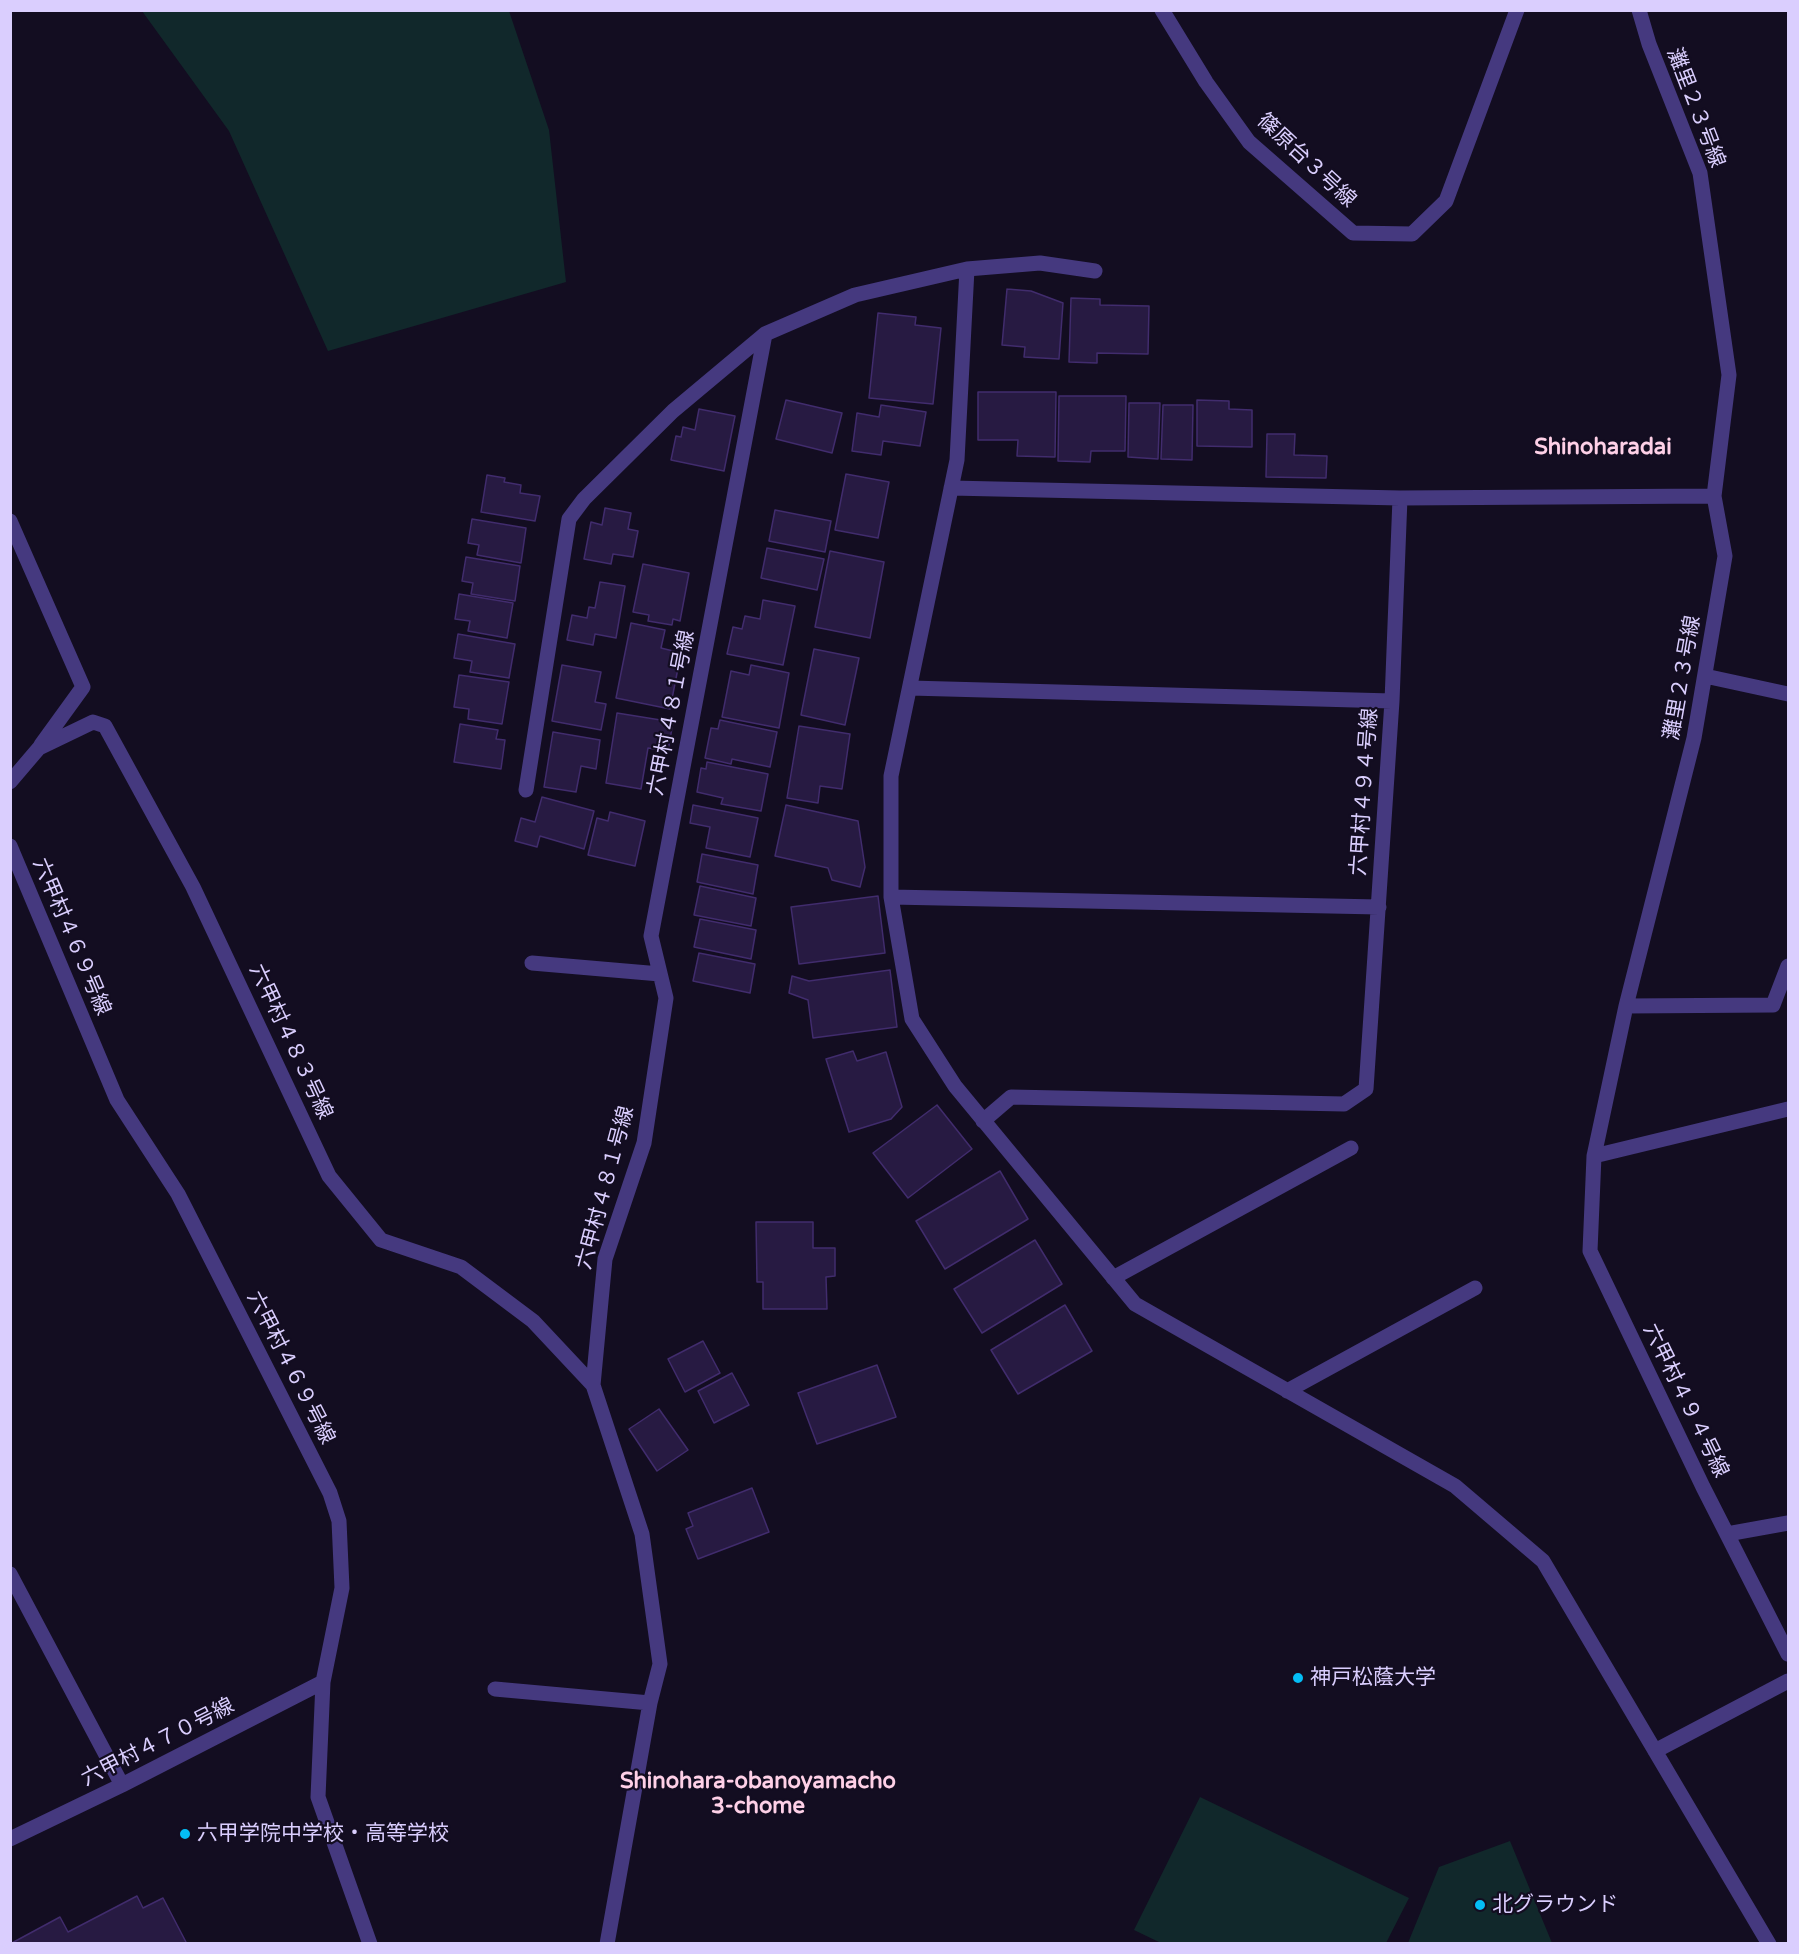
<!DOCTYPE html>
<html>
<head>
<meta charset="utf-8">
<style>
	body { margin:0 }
	#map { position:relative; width:1799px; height:1954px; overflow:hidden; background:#130d21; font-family:"Varela Round",sans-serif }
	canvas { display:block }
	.frame { position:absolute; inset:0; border:12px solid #dacefe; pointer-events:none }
</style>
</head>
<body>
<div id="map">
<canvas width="1799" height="1954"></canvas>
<div class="frame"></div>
</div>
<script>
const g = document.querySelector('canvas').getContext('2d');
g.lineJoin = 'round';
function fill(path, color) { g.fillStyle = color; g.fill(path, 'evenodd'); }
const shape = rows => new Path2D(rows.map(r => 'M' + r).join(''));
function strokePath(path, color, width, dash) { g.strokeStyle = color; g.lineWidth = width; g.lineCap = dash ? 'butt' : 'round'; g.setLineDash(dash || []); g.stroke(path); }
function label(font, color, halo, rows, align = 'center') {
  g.font = font + ' "Varela Round","Noto Sans JP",sans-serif'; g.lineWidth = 4.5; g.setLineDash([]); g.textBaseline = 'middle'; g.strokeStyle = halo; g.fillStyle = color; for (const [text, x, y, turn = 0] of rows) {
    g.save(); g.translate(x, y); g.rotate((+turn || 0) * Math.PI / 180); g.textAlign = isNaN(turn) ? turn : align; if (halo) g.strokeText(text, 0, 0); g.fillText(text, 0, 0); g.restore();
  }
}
fill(shape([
	[142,11,509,11,549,130,566,282,328,351,229,131],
	[1200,1797,1409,1898,1386,1943,1161,1943,1134,1930],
	[1510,1841,1552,1943,1408,1943,1439,1867]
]), '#11282b');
const building = shape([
	[1007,289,1031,291,1063,303,1059,359,1024,357,1025,347,1002,345,1007,289],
	[1071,298,1100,299,1100,305,1149,306,1148,354,1097,353,1097,363,1069,362,1071,298],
	[878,313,916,317,915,325,941,328,933,404,869,398,878,313],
	[978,392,1056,392,1055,457,1017,456,1018,440,978,440,978,392],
	[1059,396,1126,396,1125,451,1091,451,1090,462,1058,461,1059,396],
	[786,400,842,413,832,453,776,439,786,400],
	[1197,400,1229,401,1229,409,1252,410,1252,447,1197,446,1197,400],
	[1129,403,1160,403,1158,459,1128,457,1129,403],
	[881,405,926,412,920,446,883,441,881,455,852,451,857,413,879,417,881,405],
	[1163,405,1193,405,1192,460,1161,459,1163,405],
	[699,409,735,416,724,471,671,460,676,436,681,437,683,427,695,430,699,409],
	[1267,434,1295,434,1294,455,1327,456,1326,478,1266,477,1267,434],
	[846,474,889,482,878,538,835,530,846,474],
	[487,475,505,478,504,482,521,485,520,493,540,496,535,521,481,512,487,475],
	[605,508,631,513,628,529,638,531,633,557,613,554,611,564,584,559,591,522,602,525,605,508],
	[775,510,831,521,825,552,769,541,775,510],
	[472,519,526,528,521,563,477,555,479,545,468,543,472,519],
	[767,548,824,559,817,590,761,578,767,548],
	[830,551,884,562,870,638,815,627,830,551],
	[466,557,520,566,515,601,471,594,473,583,462,581,466,557],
	[643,564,689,573,680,621,673,619,672,625,648,621,649,615,633,612,643,564],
	[600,582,625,586,616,638,595,634,593,645,567,640,572,615,587,618,589,607,595,608,600,582],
	[459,594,513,603,507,638,468,631,470,621,455,619,459,594],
	[763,600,795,606,783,665,727,654,733,627,742,629,745,616,760,619,763,600],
	[631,623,665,630,661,648,681,653,670,709,616,698,631,623],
	[458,634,515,644,509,678,470,672,472,661,454,658,458,634],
	[814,649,859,658,845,725,801,715,814,649],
	[562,665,601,672,595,702,606,704,601,730,552,721,562,665],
	[751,665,789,673,779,728,722,717,731,671,749,675,751,665],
	[459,675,509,682,502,724,468,719,469,709,454,707,459,675],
	[617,713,673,722,668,751,648,748,641,789,606,783,617,713],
	[720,720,777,732,770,767,732,759,731,764,705,758,711,728,718,729,720,720],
	[460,724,498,730,496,739,505,740,501,769,454,762,460,724],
	[799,726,850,734,842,789,820,786,818,803,787,798,799,726],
	[553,732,600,740,596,769,581,766,576,792,544,787,553,732],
	[707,762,768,774,761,811,721,804,723,798,697,792,701,768,706,769,707,762],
	[542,797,594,811,584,849,540,836,537,847,515,841,521,818,535,822,542,797],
	[693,805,758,818,750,857,706,848,710,827,690,823,693,805],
	[786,805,858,821,865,867,860,887,832,880,828,868,775,856,786,805],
	[610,812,645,821,635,866,588,855,597,818,608,821,610,812],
	[702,854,758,865,753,894,697,882,702,854],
	[700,886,756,898,751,926,694,915,700,886],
	[878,896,885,953,799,964,791,907,878,896],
	[700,919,756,930,751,959,694,947,700,919],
	[699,953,755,964,750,993,693,981,699,953],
	[890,970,897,1027,813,1038,808,1000,789,993,792,976,809,981,890,970],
	[853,1051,857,1061,886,1052,902,1107,891,1119,849,1132,826,1059,853,1051],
	[937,1105,972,1149,908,1198,873,1153,937,1105],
	[1000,1171,1028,1219,945,1269,916,1221,1000,1171],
	[756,1222,813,1222,813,1248,835,1248,835,1276,826,1277,827,1309,763,1309,763,1282,757,1282,756,1222],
	[1035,1240,1062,1284,982,1333,954,1289,1035,1240],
	[1065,1305,1092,1351,1018,1394,991,1350,1065,1305],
	[703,1341,720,1373,685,1392,668,1359,703,1341],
	[877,1365,896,1417,817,1444,798,1393,877,1365],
	[732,1373,749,1405,714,1423,698,1391,732,1373],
	[659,1409,688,1450,657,1471,629,1429,659,1409],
	[752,1488,769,1532,698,1559,686,1529,693,1526,688,1513,752,1488],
	[137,1896,143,1908,163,1898,187,1944,10,1944,60,1917,68,1932,137,1896]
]);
fill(building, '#271a42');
strokePath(building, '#412c6d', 1.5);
strokePath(shape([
	[1162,10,1206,82,1249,142,1353,233,1412,234,1446,201,1517,10],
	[1639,10,1649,44,1700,173,1729,375,1714,496,1725,556,1694,738,1626,1006,1594,1156,1590,1251,1703,1487,1788,1654],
	[967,269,957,460,891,776,891,897,912,1019,955,1086,1135,1304,1455,1486,1543,1561,1769,1944],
	[951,488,1400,498,1714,496],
	[10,521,83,687,41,745],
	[1705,676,1788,694],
	[910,688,1392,701],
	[10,782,39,748,93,722,105,726,193,887,329,1176,381,1240,461,1267,533,1321,593,1385],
	[526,790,569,519,584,499,673,411,765,334,855,295,967,269,1040,263,1095,271],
	[10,846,117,1100,178,1194,330,1493,339,1521,342,1588,323,1682,318,1797,370,1944],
	[891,897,1379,907],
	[532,963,660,974],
	[1626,1006,1773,1005,1788,966],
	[983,1121,1011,1097,1344,1104,1366,1089,1392,701,1400,498],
	[1594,1156,1788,1109],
	[1113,1278,1351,1148],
	[1287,1391,1475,1288],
	[1727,1534,1788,1523],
	[10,1574,122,1785],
	[495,1689,650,1703],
	[1655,1751,1788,1681],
	[10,1839,122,1785,323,1682],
	[607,1944,650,1703,660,1664,642,1534,593,1385,605,1259,644,1143,666,998,651,936,765,334]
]), '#45397f', 15);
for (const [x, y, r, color] of [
	[1298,1678,6,"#04bdf5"],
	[185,1834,6,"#04bdf5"],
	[1480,1905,6,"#04bdf5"]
]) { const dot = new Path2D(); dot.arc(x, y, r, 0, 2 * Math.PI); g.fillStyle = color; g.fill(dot); strokePath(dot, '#130d21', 2); }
label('21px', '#dacefe', '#130d21', [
	["灘里２３号線",1695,108,69],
	["篠原台３号線",1306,161,43],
	["灘里２３号線",1683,678,-80],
	["六甲村４８１号線",672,713,-79],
	["六甲村４９４号線",1365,792,-86],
	["六甲村４６９号線",71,937,67],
	["六甲村４８３号線",290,1042,65],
	["六甲村４８１号線",606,1188,-75],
	["六甲村４６９号線",290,1368,63],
	["六甲村４９４号線",1685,1401,64],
	["六甲村４７０号線",158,1743,-27]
]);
label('21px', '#dacefe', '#130d21', [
	["神戸松蔭大学",1310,1678],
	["六甲学院中学校・高等学校",197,1834],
	["北グラウンド",1492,1905]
], 'left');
label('bold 22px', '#fed0e7', '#130d21', [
	["Shinoharadai",1603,448],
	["Shinohara-obanoyamacho",758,1782],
	["3-chome",758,1807]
]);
</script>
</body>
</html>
